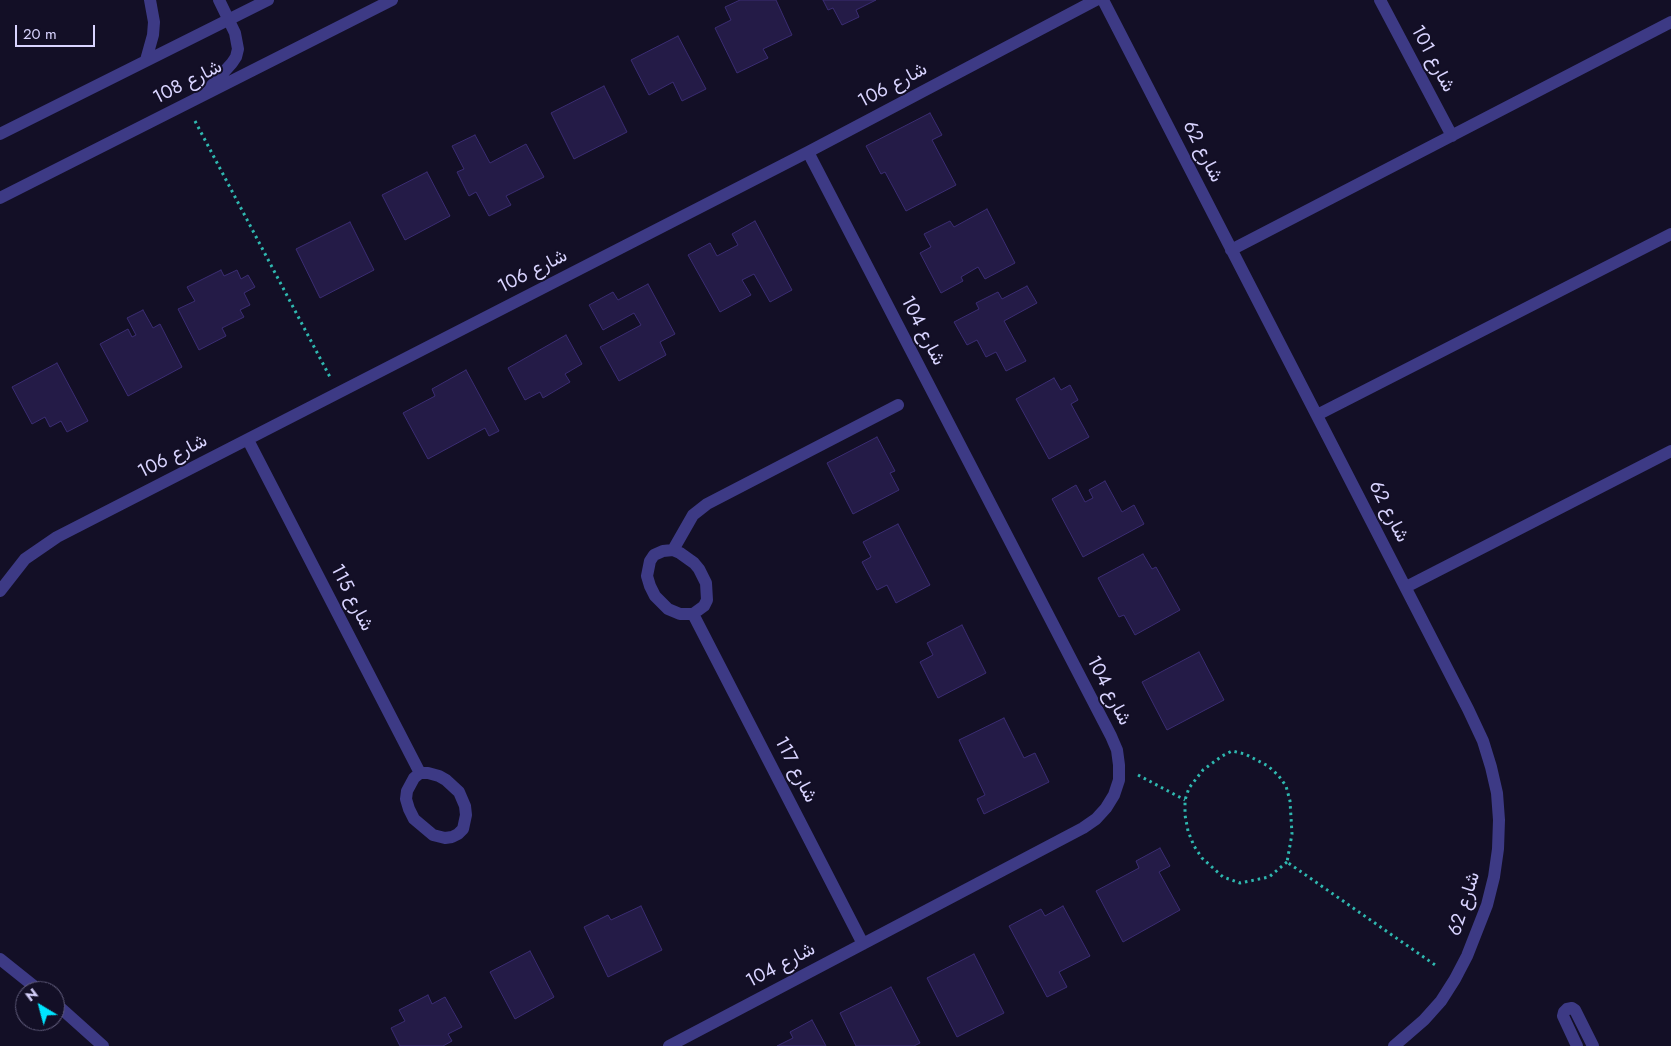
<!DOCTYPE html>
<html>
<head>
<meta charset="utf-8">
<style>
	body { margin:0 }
	#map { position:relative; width:1671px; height:1046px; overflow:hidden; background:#130f26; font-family:Jost,sans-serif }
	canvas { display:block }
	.north { position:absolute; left:15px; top:981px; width:50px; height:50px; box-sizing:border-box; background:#130f26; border:1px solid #625e7d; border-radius:50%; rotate:323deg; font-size:14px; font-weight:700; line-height:20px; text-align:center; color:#d9d4ff }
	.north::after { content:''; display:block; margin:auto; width:18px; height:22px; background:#00e5ff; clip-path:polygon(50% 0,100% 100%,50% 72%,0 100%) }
	.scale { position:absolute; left:15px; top:25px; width:80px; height:22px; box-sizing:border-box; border:2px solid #d9d4ff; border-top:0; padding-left:6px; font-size:15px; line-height:18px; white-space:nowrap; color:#d9d4ff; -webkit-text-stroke:4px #130f26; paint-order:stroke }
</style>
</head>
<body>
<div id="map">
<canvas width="1671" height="1046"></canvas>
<div class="north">N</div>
<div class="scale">20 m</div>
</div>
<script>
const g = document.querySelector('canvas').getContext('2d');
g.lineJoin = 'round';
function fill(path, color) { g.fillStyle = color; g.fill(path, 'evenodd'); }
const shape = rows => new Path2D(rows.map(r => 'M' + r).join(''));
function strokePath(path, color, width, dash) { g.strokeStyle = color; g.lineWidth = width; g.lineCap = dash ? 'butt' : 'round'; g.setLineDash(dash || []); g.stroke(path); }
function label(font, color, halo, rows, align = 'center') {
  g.font = font + ' Jost,Vazirmatn,sans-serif'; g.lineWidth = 4; g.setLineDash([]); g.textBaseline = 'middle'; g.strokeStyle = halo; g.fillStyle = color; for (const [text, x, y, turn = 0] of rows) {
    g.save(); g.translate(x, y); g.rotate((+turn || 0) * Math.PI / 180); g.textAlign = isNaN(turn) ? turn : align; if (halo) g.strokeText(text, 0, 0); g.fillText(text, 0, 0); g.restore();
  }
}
const building = shape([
	[740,0,776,0,792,35,763,49,768,58,737,73,715,28,731,20,725,7,740,0],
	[823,0,876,0,856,10,859,17,842,25,833,8,828,10,823,0],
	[678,36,706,89,682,101,673,82,649,95,631,60,678,36],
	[604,86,627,132,574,159,551,113,604,86],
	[930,113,942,135,932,140,956,185,906,211,885,172,881,174,866,146,930,113],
	[475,135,490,163,526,144,544,177,506,196,511,205,489,216,476,192,469,196,457,172,464,169,452,146,475,135],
	[427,172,450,216,405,240,382,195,427,172],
	[987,209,1015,263,985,279,978,267,961,277,963,281,941,293,920,253,931,247,924,234,950,221,954,227,987,209],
	[755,221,792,290,770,302,754,274,742,280,751,295,720,312,688,255,710,243,717,256,738,245,732,234,755,221],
	[350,222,374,270,320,298,296,249,350,222],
	[221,270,224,276,237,270,241,279,248,275,255,287,244,293,250,305,240,310,244,317,222,328,226,336,199,350,178,309,195,301,187,287,221,270],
	[648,284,675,334,660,342,666,355,619,381,600,347,641,325,634,313,603,330,589,305,613,292,618,300,648,284],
	[1027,286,1037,303,1004,321,1026,361,1006,371,996,352,986,357,977,340,967,345,954,322,979,309,976,303,998,292,1002,299,1027,286],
	[143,310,153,328,160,324,182,367,128,396,100,344,128,329,132,337,136,335,127,318,143,310],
	[566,335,582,364,565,374,570,382,543,398,540,392,525,400,508,368,566,335],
	[57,363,88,421,67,432,61,421,50,427,45,417,32,424,12,387,57,363],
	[466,370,499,431,489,436,485,428,428,459,403,413,435,396,432,389,466,370],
	[1054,378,1061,390,1070,385,1078,400,1071,404,1089,437,1049,459,1016,399,1054,378],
	[877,437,895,471,890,473,899,490,853,514,827,463,877,437],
	[1105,481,1122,512,1134,505,1144,524,1083,557,1052,499,1076,485,1085,502,1093,498,1089,490,1105,481],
	[898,524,930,585,896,603,887,585,877,590,862,562,871,557,863,542,898,524],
	[1143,554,1152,569,1156,567,1180,610,1135,635,1124,615,1119,617,1098,578,1143,554],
	[962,625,986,673,938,698,920,662,933,655,927,643,962,625],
	[1199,652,1224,700,1167,730,1142,682,1199,652],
	[1004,718,1024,758,1035,753,1049,782,984,814,977,799,985,795,959,740,1004,718],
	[1160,848,1170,866,1159,872,1180,910,1123,942,1096,891,1139,868,1136,861,1160,848],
	[641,906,662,950,608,977,584,927,608,915,611,920,641,906],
	[1063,906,1090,956,1059,972,1067,987,1047,997,1009,926,1041,909,1045,916,1063,906],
	[530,951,554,997,515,1019,490,972,530,951],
	[974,954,1004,1013,957,1037,927,978,974,954],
	[891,987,920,1043,914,1046,856,1046,840,1013,891,987],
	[428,995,432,1004,445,997,462,1027,448,1034,452,1041,443,1046,400,1046,391,1028,405,1021,399,1010,428,995],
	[812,1020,826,1046,777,1046,793,1038,790,1032,812,1020]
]);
fill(building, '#241b47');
strokePath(building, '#3b2d73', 1);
strokePath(shape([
	[195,121,330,377],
	[1138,775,1185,800],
	[1287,862,1269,877,1240,883,1223,877,1202,858,1194,846,1188,831,1185,815,1185,800,1189,788,1203,770,1222,756,1232,751,1245,754,1268,766,1278,775,1286,786,1290,801,1292,834,1287,862,1438,967]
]), '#2fb8b0', 3, [2.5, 4]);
strokePath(shape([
	[1103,0,1468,709,1483,741,1491,767,1497,793,1499,820,1498,849,1494,877,1487,905,1467,956,1455,979,1441,1001,1424,1020,1394,1046],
	[1380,0,1452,136],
	[146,60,153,35,154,22,150,0],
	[206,92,232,63,236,57,238,49,235,33,219,0],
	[0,134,268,0],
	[0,198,392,0],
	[1231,250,1671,22],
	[1317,415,1671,234],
	[248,440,420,773],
	[673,550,693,515,707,504,898,405],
	[673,550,680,553,694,563,699,569,706,583,707,600,704,606,693,614,680,614,668,609,655,596,650,586,647,576,650,561,654,555,663,551,673,550],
	[1406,587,1671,451],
	[0,591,25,559,57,537,808,152,1096,0],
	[693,614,863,944],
	[420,773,428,773,439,776,446,780,459,792,465,806,466,815,463,829,458,834,452,837,445,838,433,835,414,819,409,809,406,799,407,791,414,778,420,773],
	[0,959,40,991],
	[55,1003,103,1046],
	[669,1046,1083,828,1096,819,1106,808,1114,795,1119,780,1119,765,1117,750,1111,736,808,152],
	[1577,1046,1563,1016,1564,1012,1567,1009,1572,1008,1575,1010,1593,1046]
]), '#3d3a85', 12);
label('19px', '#d9d4ff', '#130f26', [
	["شارع 101",1432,59,62],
	["شارع 108",188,83,-27],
	["شارع 106",893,86,-28],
	["شارع 62",1202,152,63],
	["شارع 106",533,272,-27],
	["شارع 104",922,331,63],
	["شارع 106",173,457,-27],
	["شارع 62",1388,512,63],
	["شارع 115",351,598,63],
	["شارع 104",1108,691,63],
	["شارع 117",795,770,63],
	["شارع 62",1465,904,-72],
	["شارع 104",781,966,-28]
]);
</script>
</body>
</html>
